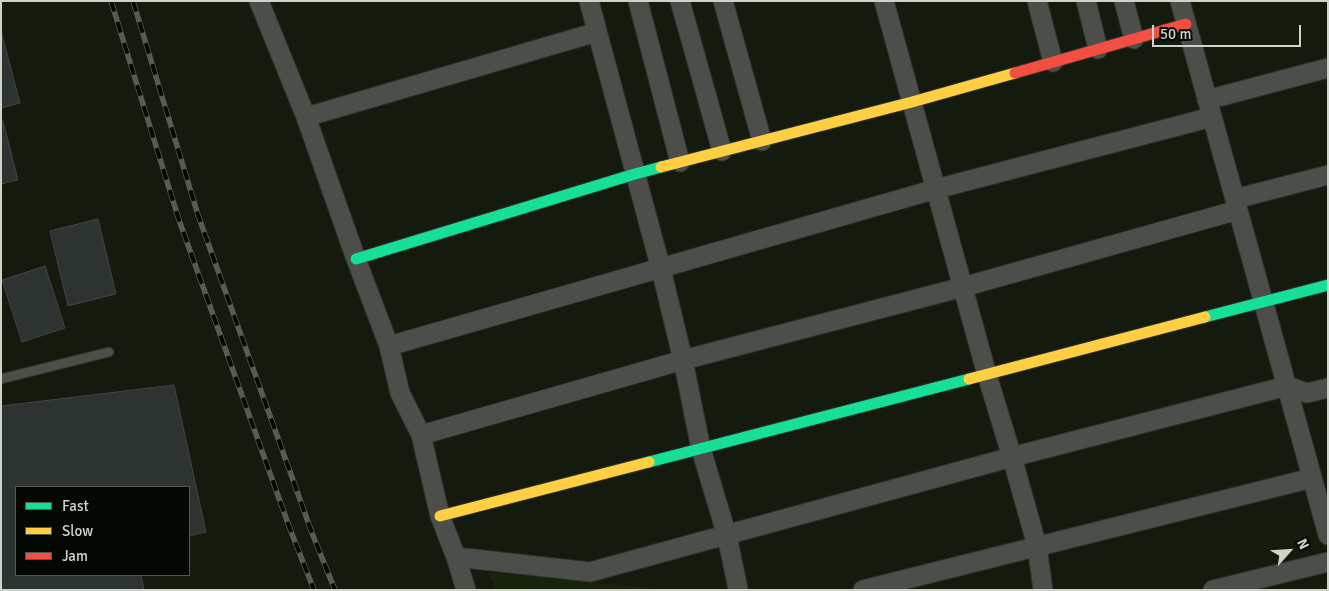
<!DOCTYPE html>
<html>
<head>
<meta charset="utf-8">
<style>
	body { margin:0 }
	#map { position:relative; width:1329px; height:591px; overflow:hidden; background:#141a0e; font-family:Signika,sans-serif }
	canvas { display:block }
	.frame { position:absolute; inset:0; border:2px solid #ccd4c7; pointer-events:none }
	.legend { position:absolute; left:15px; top:486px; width:175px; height:90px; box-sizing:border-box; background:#040702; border:1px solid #545951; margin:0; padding:6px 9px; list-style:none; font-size:15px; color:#ccd4c7 }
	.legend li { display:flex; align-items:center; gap:10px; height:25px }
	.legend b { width:25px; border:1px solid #545951 }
	.north { position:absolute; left:1264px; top:526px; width:50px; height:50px; -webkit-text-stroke:4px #040702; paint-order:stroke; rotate:64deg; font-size:14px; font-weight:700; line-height:20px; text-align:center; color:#ccd4c7 }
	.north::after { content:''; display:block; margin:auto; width:18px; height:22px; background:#ccd4c7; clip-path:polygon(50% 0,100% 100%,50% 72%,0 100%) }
	.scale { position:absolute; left:1152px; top:25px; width:149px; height:22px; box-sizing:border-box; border:2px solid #ccd4c7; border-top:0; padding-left:6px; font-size:15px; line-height:18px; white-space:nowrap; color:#ccd4c7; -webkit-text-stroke:4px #040702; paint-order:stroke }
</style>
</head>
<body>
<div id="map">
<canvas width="1329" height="591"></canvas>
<div class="frame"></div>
<ul class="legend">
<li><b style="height:6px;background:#16e098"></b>Fast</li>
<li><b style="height:6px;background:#ffcf43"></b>Slow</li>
<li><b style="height:6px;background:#f24e42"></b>Jam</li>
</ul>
<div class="north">N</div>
<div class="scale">50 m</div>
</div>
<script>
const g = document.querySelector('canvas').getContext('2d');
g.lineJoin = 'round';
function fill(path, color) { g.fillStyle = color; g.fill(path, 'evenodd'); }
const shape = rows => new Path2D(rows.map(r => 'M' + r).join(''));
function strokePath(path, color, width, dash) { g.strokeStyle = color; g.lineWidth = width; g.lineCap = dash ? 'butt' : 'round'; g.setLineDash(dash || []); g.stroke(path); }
fill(shape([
	[488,572,669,590,496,590]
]), '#17240b');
const building = shape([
	[1,31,20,103,1,108,1,31],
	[1,121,3,121,18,180,1,184,1,121],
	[98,219,116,294,68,306,50,231,98,219],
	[45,266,65,328,22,342,2,280,45,266],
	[174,385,206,532,189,536,189,487,16,487,16,575,141,575,144,590,1,590,1,406,174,385]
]);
fill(building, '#2d3331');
strokePath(building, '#3f4644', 1);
const lane = shape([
	[1,379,109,352]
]);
const street = shape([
	[259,1,306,117,356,259,389,346,400,393,421,435,440,516,456,557,466,590],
	[589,1,661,269,683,360,701,449,727,536,738,589],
	[638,1,680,162],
	[680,1,722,151],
	[723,1,762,141],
	[884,1,987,375,1012,457,1037,546,1043,590],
	[1037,1,1053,62],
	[1086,1,1098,49],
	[1124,1,1134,39],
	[1180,1,1328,535],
	[1207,100,1328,68],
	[306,117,597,32],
	[1235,199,1328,175],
	[389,346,936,189,1212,117],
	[421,435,683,360,963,287,1238,210],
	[456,557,590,572,1012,457,1287,386,1307,393,1328,388],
	[863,590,1312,478],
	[1213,590,1328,562]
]);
const fast = shape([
	[356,259,635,174,661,167],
	[1205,317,1328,285],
	[649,462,969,379]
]);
const slow = shape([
	[661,167,912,102,1015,73],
	[969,379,1205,317],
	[440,516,649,462]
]);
const jam = shape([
	[1015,73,1186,24]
]);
strokePath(lane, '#2e3329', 11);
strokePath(street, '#2e3329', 21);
strokePath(fast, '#2e3329', 13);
strokePath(slow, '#2e3329', 13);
strokePath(jam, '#2e3329', 13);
strokePath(lane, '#4b4e49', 9);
strokePath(street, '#4b4e49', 19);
strokePath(fast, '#16e098', 11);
strokePath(slow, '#ffcf43', 11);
strokePath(jam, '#f24e42', 11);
const rail = shape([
	[111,1,179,220,290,529,314,590],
	[133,1,198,215,312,533,335,590]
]);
strokePath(rail, '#575b55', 5.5);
strokePath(rail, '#040702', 4, [11]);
</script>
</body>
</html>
